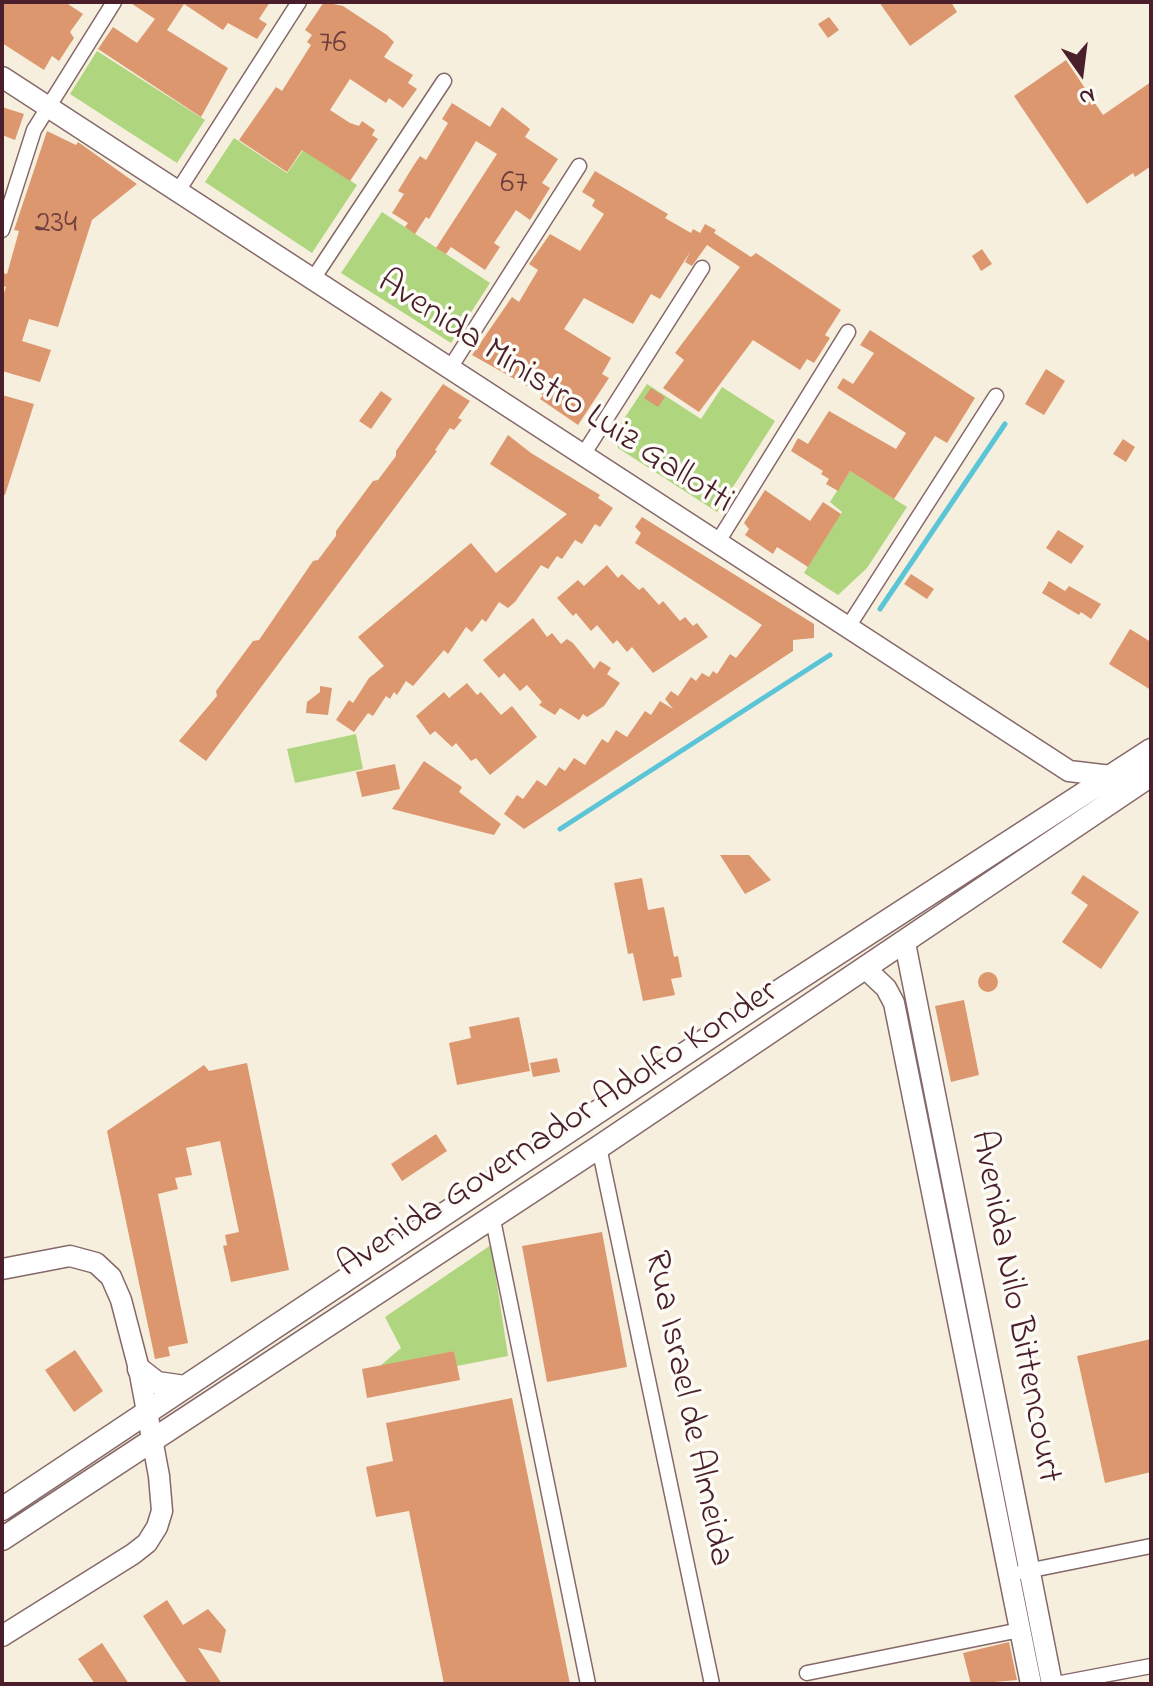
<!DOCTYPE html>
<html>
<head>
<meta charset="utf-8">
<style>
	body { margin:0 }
	#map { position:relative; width:1153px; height:1686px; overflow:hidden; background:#f6efdd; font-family:"Indie Flower",sans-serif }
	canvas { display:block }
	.frame { position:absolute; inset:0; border:4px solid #4a1f2b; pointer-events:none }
	.north { position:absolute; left:1041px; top:32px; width:80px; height:80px; -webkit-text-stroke:6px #fdfcf7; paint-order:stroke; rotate:166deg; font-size:22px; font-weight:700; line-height:32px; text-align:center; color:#4a1f2b }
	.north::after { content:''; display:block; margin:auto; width:28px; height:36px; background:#4a1f2b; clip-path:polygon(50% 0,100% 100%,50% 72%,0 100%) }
</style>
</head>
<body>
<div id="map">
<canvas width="1153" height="1686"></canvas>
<div class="frame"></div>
<div class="north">N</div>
</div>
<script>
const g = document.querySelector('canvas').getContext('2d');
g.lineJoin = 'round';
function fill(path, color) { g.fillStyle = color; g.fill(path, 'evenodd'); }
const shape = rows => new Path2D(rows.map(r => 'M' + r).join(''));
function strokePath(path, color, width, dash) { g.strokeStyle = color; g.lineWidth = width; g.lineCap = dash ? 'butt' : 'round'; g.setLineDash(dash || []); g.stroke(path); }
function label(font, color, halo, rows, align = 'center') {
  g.font = font + ' "Indie Flower",sans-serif'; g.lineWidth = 7; g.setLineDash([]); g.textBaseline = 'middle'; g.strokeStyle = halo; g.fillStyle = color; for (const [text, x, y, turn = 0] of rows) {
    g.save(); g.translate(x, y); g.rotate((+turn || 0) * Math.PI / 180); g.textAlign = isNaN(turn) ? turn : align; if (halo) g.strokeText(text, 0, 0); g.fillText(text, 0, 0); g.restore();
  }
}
fill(shape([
	[97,51,205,120,177,163,70,94],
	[234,138,287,173,303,150,357,185,312,253,205,182],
	[382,212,490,283,451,343,341,273],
	[647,384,701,419,722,387,775,421,717,512,618,448,616,431],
	[850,471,907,507,867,568,838,595,804,573,842,512,830,502],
	[356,734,363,769,295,783,287,749],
	[491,1245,508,1356,457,1366,454,1351,380,1366,401,1348,385,1317]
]), '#afd57e');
strokePath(shape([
	[880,609,1005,424],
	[560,829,830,655]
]), '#5bc5d7', 5);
fill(shape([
	[2,2,65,2,83,14,70,32,74,38,59,61,52,56,44,70,2,43],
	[129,2,270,2,259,19,267,24,257,39,228,23,223,30,184,4,167,30,228,68,201,117,98,49,113,27,137,43,155,19],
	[324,2,343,6,387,35,394,42,384,57,413,75,408,83,417,89,403,108,389,98,386,103,350,79,330,110,350,123,359,126,362,121,375,130,372,135,378,139,350,181,302,150,287,172,239,140,276,87,282,91,311,45,307,42,312,35,305,30],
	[879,2,951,2,957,12,910,46],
	[829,17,839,30,828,38,818,24],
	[1066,60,1103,115,1151,82,1151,166,1135,177,1133,173,1087,204,1014,96],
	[452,103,490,127,502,107,530,129,525,137,558,159,542,183,550,188,530,220,516,210,494,243,500,247,485,270,451,247,446,254,436,248,497,154,476,141,429,219,426,217,415,234,405,227,408,223,392,213,404,194,398,191,412,168,420,156,426,160,448,123,442,119],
	[2,107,24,114,15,140,2,135],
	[47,131,76,145,78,142,137,184,92,220,58,327,29,319,22,341,51,350,40,382,2,371,2,298,6,287,2,286,2,273,7,274,19,231,14,230],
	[595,171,668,214,665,218,691,233,693,229,700,233,705,224,716,230,714,233,751,257,756,253,841,310,825,335,830,338,814,363,807,359,800,370,753,340,699,412,663,388,684,360,675,353,740,267,707,245,692,266,685,262,690,252,660,299,651,294,633,324,584,298,564,329,611,358,602,374,609,378,578,425,540,399,543,395,472,355,512,297,519,302,538,270,529,264,550,234,580,251,604,214,592,206,595,200,582,192],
	[982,249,992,264,981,271,972,256],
	[870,330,975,398,947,443,935,436,894,499,850,471,838,491,826,484,829,479,821,474,823,471,791,451,798,438,808,444,829,411,896,449,906,433,837,388,843,378,853,384,874,353,860,345],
	[1046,369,1065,381,1044,415,1025,404],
	[443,384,470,401,458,418,462,420,454,430,450,428,435,450,437,451,206,761,179,741,217,696,216,691,253,641,259,640,313,561,318,560,336,536,336,531,373,481,378,480,396,456,396,451],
	[651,388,665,397,658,407,644,398],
	[381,391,392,399,371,429,359,421],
	[2,395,34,404,5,495,2,494],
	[508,435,531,453,600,495,598,498,613,508,600,527,595,524,582,544,575,540,562,559,557,556,548,569,541,565,515,602,508,608,499,602,486,622,482,619,472,632,466,627,448,654,444,650,413,686,406,681,397,695,394,692,390,699,386,696,373,716,368,713,354,732,336,720,349,700,353,703,369,678,384,666,358,637,471,543,496,573,567,514,490,464],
	[1123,439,1135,447,1126,462,1113,454],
	[765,490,810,521,823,502,841,514,808,567,777,547,773,554,745,535,749,529,744,523],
	[642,517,814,624,814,638,793,640,793,651,524,829,504,814,517,795,523,799,537,780,546,786,559,767,565,771,574,758,585,765,602,739,608,743,616,730,627,737,645,711,651,715,660,701,673,709,665,699,671,691,678,696,691,677,696,681,702,673,709,677,713,671,717,674,730,654,736,658,762,625,635,543,641,533,635,527],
	[1058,530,1084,546,1071,564,1046,548],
	[607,565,618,578,622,574,639,590,643,587,659,605,663,601,680,621,685,617,693,626,697,623,708,637,653,673,632,647,627,652,617,640,613,644,597,625,591,631,576,613,573,616,557,598,578,580,584,586],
	[911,574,934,589,927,599,904,584],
	[1049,581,1065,591,1069,586,1101,604,1091,619,1081,612,1079,615,1042,593],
	[533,618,547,637,552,633,561,644,567,639,573,643,594,669,600,661,611,668,607,674,620,683,604,706,587,717,583,714,579,720,560,708,555,715,539,705,542,702,527,685,520,691,504,673,499,678,483,660],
	[1130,629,1151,642,1151,690,1109,664],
	[467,683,477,695,481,692,501,715,512,706,537,737,490,775,476,758,471,761,456,743,452,747,435,731,430,735,416,716,444,692,449,698],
	[320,686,332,688,328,715,306,713,307,702,320,692],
	[424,761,462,787,459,792,501,824,494,835,392,809],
	[395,764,400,789,362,797,356,772],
	[720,855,749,855,771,880,745,894],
	[1083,875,1139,912,1101,969,1062,942,1088,905,1071,893],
	[642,878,648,910,664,907,674,957,678,956,682,977,671,979,675,995,643,1001,633,953,628,954,614,883],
	'978 982a10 10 0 1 1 20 0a10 10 0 1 1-20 0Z',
	[964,1000,979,1075,951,1082,935,1006],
	[519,1017,530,1071,457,1085,449,1043,471,1038,469,1027],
	[557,1058,560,1072,533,1077,530,1063],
	[247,1063,289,1270,231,1282,223,1246,227,1245,225,1235,239,1232,220,1141,186,1148,192,1175,175,1178,178,1189,158,1194,188,1343,168,1347,170,1356,155,1359,107,1131,204,1065,209,1071],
	[436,1134,447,1151,402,1181,391,1164],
	[602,1232,627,1367,547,1382,522,1246],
	[1151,1339,1151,1472,1105,1483,1077,1356],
	[75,1350,103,1391,74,1412,45,1370],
	[454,1351,460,1380,367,1398,362,1369],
	[512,1398,570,1684,444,1684,409,1511,376,1517,366,1467,393,1461,386,1423],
	[167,1600,183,1625,208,1609,226,1630,221,1653,198,1648,222,1684,188,1684,173,1662,143,1616],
	[1009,1642,1017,1680,971,1684,963,1653],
	[102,1643,129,1684,95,1684,78,1659]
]), '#dc976f');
const street = shape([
	[178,191,299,2],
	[2,230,34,130,114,2],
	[313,279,444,81],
	[450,368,579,166],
	[583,455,702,268],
	[719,540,848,332],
	[848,627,996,396],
	[599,1147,712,1684],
	[492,1215,588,1684],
	[1022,1572,1151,1546],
	[807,1673,1020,1630],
	[1056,1684,1151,1666]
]);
const secondary = shape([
	[2,77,1069,771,1111,776],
	[905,943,1052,1684],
	[866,969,886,988,894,1003,1031,1684],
	[2,1269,70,1256,96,1263,111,1277,121,1300,139,1369,159,1476,162,1511,157,1527,147,1543,133,1554,2,1636]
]);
const primary = shape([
	[139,1369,157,1383,185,1387],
	[2,1509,761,1003,1151,750],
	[2,1539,599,1147,1151,775]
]);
strokePath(street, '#866869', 17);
strokePath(secondary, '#866869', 23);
strokePath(primary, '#866869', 25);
strokePath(street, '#fff', 14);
strokePath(secondary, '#fff', 20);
strokePath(primary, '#fff', 22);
label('32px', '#6e3d3c', null, [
	["76",333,46],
	["67",514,186],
	["234",56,226]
]);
label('36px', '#4a1f2b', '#fdfcf7', [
	["Avenida Ministro Luiz Gallotti",554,394,33],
	["Avenida Governador Adolfo Konder",559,1131,-33],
	["Avenida Nilo Bittencourt",1013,1307,79],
	["Rua Israel de Almeida",686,1409,78]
]);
</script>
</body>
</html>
